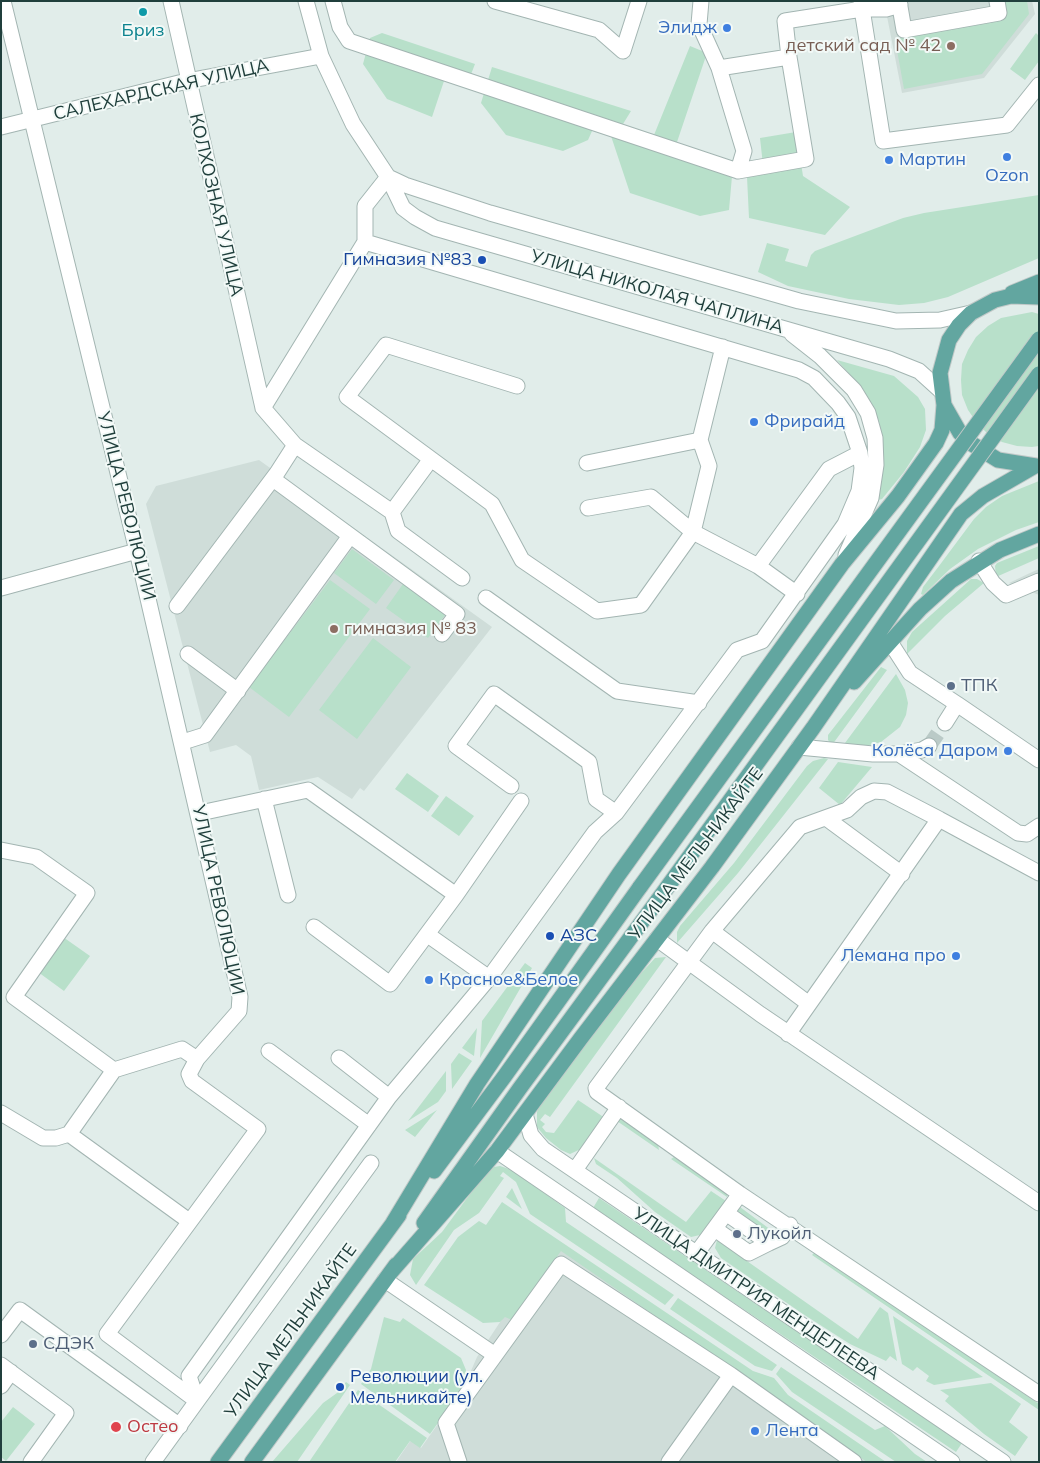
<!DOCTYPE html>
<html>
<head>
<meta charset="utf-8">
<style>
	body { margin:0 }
	#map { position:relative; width:1040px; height:1463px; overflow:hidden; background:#e1edea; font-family:Mulish,sans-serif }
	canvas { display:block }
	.frame { position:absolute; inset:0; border:2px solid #203f3c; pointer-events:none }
</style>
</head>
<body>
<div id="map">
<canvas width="1040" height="1463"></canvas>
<div class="frame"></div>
</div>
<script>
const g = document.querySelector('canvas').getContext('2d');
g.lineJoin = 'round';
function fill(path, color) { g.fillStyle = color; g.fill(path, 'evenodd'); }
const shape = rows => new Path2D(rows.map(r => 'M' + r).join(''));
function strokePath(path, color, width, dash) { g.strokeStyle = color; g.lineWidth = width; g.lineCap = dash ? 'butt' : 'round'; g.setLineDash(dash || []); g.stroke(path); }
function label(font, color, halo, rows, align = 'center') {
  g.font = font + ' Mulish,sans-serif'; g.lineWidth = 4; g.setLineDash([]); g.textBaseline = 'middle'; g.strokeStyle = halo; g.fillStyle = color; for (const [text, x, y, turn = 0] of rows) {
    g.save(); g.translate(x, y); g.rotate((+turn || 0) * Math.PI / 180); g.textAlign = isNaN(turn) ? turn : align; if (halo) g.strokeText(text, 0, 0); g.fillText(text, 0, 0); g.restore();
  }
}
fill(shape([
	[884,1,1032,1,1035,14,984,78,902,93],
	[259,460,492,627,364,791,360,788,352,799,318,777,259,790,251,756,236,745,210,752,146,504,156,486],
	[1039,569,1039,595,1009,583,1030,573],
	[557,1241,884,1462,396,1462,411,1440,421,1448,464,1387,477,1357,506,1313]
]), '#cfddd9');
fill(shape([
	[1003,1,1027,1,1029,14,982,74,904,89,895,39,1005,16],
	[382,33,475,64,470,77,445,78,432,117,387,99,363,64,370,38],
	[1036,33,1039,36,1039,61,1025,80,1010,69],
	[690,46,707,53,676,145,733,165,729,210,700,216,630,193,610,133,654,135],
	[492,67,631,111,623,124,597,120,588,140,563,151,506,135,481,103],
	[796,132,803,176,850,207,825,235,749,218,747,177,764,174,760,138],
	[1039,195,1039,258,948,297,924,303,899,305,849,299,788,286,758,272,767,243,789,249,785,261,807,267,811,255,815,251,903,218,924,213],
	[1032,312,1039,314,1039,446,1032,447,1017,446,1002,442,988,434,977,423,968,410,962,395,961,380,962,364,968,350,976,337,988,326,1001,318],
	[837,360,894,376,918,397,925,409,926,430,920,447,904,472,882,499,878,500,882,437,879,421,863,389],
	[1039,481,1039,522,1016,530,978,549,950,569,923,595,921,594,923,587,939,566,974,519,986,507,1002,496],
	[1039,546,1039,558,996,577,995,566,997,563],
	[352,549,394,580,376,604,334,573],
	[971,579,977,579,984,583,945,616,907,654,907,641,912,632],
	[330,580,370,609,289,717,249,687],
	[403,584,445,615,428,638,386,608],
	[373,638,411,667,357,739,319,710],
	[881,667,887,670,832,745,828,740,828,735],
	[896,674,905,690,908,703,906,715,900,727,881,742,862,747,842,747],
	[824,758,828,759,738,873,677,943,677,932,680,926,734,863,807,766,813,761],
	[838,762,872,767,840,805,819,788],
	[407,773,439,796,428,812,395,789],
	[446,796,474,816,459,836,431,816],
	[63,937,90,956,64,991,38,972],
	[666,957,550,1117,545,1114,540,1120,545,1124,542,1127,546,1132,554,1133,578,1100,605,1118,583,1148,570,1154,561,1150,546,1138,537,1127,537,1112,540,1104,634,981,655,958],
	[525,963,532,968,480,1058,482,1021],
	[477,1028,474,1056,462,1048],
	[459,1053,472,1061,452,1089,451,1064],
	[446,1071,446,1091,438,1102,408,1121],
	[437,1110,415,1137,405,1130],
	[619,1118,658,1144,659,1150,617,1121],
	[674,1157,727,1193,727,1197,671,1159],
	[594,1158,686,1222,711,1191,726,1201,700,1235,691,1237,655,1212,617,1178,596,1164],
	[500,1166,512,1170,565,1208,566,1222,674,1295,665,1305,530,1214,516,1182,503,1172,500,1176,504,1178,479,1213,454,1230,416,1285,410,1275,413,1259,442,1232,484,1175,494,1167],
	[512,1188,522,1209,506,1197],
	[599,1198,962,1443,956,1452,593,1208],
	[502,1202,753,1371,774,1378,788,1395,886,1462,867,1462,561,1251,512,1320,505,1317,500,1322,483,1323,424,1285,458,1237,479,1221,486,1225],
	[740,1207,771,1230,768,1234,735,1215],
	[717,1240,858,1339,880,1307,888,1313,897,1361,890,1356,886,1361,850,1344,803,1314,721,1258,715,1248],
	[814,1253,818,1253,1039,1404,1039,1410,812,1255],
	[678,1298,777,1365,772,1371,755,1366,670,1309],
	[893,1316,983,1377,934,1385,926,1381,929,1376,917,1367,913,1371,902,1364],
	[384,1317,400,1322,403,1318,461,1358,466,1370,464,1387,430,1434,361,1384,371,1369],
	[781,1367,875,1430,885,1426,915,1454,927,1462,896,1462,792,1392,776,1374],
	[346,1382,350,1385,297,1462,272,1462,323,1403,337,1393],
	[991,1383,1021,1404,1009,1422,1028,1437,1015,1456,984,1434,945,1401,949,1396,940,1390],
	[358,1390,427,1438,420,1448,410,1441,395,1462,309,1462],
	[13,1407,35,1424,6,1461,1,1457,1,1422]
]), '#b8e0ca');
strokePath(shape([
	[929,746,945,723]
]), '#bacac7', 15, [15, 8]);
const minor = shape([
	[3,1,137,551,240,997,239,1011,197,1059,189,1074,192,1081,258,1129,107,1334,197,1401,371,1163],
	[171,1,263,408],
	[306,1,321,56,353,124,388,177,403,208,415,217,435,228,466,237,889,359,919,371,940,390],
	[333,1,340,27,349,41,738,171,806,159,789,57],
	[495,1,599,30,623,51,639,1],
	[701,1,699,24,719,68],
	[861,1,862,9,886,9,900,5],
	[899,1,904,30,999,13,997,1],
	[1,127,187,81,321,56],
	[738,171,744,151,719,68,789,57,785,21,862,9,883,141,1007,125,1039,85],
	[388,177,365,206,365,242,263,408,295,445,392,512,431,459,347,397,386,345,517,386],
	[388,177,405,185,490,213,799,301,896,321,940,320,971,313],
	[792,334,820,356,854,390,868,413,875,438,876,465,871,498,846,555],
	[431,459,492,504,522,560,597,611,641,605,693,532,709,466,700,440,723,347],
	[587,463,700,440],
	[273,479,457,614,442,634],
	[588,508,651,497,693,532,758,566,797,594],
	[392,512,398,531,462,578],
	[979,561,993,583,1006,595,1039,581],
	[758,566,829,469,860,453],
	[1,588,137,551],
	[486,598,617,691,699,703],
	[177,606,277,473,295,445],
	[890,642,910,673,957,704,945,723],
	[188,654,238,691],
	[957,704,1039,760],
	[183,742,205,735,350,536],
	[799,747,873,754,899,754,922,750,929,746],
	[899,754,1018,833,1027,834,1039,826],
	[511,786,456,746,494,694,589,762,596,799,616,813],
	[264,799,288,895],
	[200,813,308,790,456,895,521,801],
	[826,818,902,874],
	[939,819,887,792,874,791,861,797,847,810,800,827,712,931,596,1088,597,1092,740,1194,1039,1394],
	[1,850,36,857,87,893,14,997,114,1070],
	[314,927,390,984,456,895],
	[712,931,809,1004],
	[428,935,489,978],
	[657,939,760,1014,1039,1203],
	[788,1034,939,819,1039,873],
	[269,1051,369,1125],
	[339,1058,389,1097],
	[1,1113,43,1138,56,1138,69,1134,114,1070,182,1049,197,1059],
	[525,1114,531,1135,543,1149,1003,1462],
	[69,1134,189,1221],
	[497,1151,952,1462],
	[575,1170,619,1107],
	[726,1213,769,1243,782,1237,790,1225],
	[715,1229,749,1253,769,1243],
	[696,1254,740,1194],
	[385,1280,495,1355],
	[1,1335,20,1310,180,1426],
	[1,1365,66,1413,31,1462],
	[1,1386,11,1372],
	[153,1462,197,1401,189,1376,389,1097,489,978,595,832,616,813,737,650,762,641,845,524,859,491,862,468,860,453,848,417,838,403,814,378,799,370,365,242],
	[459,1462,446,1423,561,1264,731,1375,854,1462],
	[669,1462,731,1375]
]);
const major = shape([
	[1012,293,1039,282],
	[1036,466,998,460,972,444,960,433,944,405,940,373,949,340,959,325,971,313,995,300,1011,296,1039,297],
	[854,682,920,609,951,581,1000,550,1039,534],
	[434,1171,504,1077,640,887],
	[393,1223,477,1084,619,874,842,564,898,496,936,443,942,430,944,405],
	[424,1223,520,1088,658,900],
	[390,1273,497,1151,581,1038,712,867,813,728,961,514,983,496,1035,466],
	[218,1462,399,1215],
	[252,1462,396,1265]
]);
strokePath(minor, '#a3b5b2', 17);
strokePath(major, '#c1c9c8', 17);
strokePath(minor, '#fff', 15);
strokePath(major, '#62a6a0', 15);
const majorBridge = shape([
	[640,887,1039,339],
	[658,900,1039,374]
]);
strokePath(majorBridge, '#c1c9c8', 17, []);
strokePath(majorBridge, '#62a6a0', 15);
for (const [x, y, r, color] of [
	[143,12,5,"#0f9aa8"],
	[727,28,5,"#3f7fe0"],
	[951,46,5,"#8d6e63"],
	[1007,157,5,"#3f7fe0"],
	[889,160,5,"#3f7fe0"],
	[482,260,5,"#1a4fb4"],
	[754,422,5,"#3f7fe0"],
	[334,629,5,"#8d6e63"],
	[951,686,5,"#5c6f8a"],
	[1008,751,5,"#3f7fe0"],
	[550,936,5,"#1a4fb4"],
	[956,956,5,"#3f7fe0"],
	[429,980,5,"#3f7fe0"],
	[737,1234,5,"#5c6f8a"],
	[33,1344,5,"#5c6f8a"],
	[340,1387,5,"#1a4fb4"],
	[116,1427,6,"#e0444e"],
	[755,1431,5,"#3f7fe0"]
]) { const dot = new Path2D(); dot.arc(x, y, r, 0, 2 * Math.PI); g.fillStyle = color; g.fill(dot); strokePath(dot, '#f2f9f7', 2); }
label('18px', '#366cbe', '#f2f9f7', [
	["Элидж",717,28,"right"],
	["Мартин",899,160],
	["Ozon",1007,176,"center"],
	["Фрирайд",764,422],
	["Колёса Даром",998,751,"right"],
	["Лемана про",946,956,"right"],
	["Красное&Белое",439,980],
	["Лента",765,1431]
], 'left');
label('18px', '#0d838f', '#f2f9f7', [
	["Бриз",143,31]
]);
label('18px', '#785e54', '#f2f9f7', [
	["детский сад № 42",941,46],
	["гимназия № 83",344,629,"left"]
], 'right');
label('18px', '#203f3c', '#f2f9f7', [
	["САЛЕХАРДСКАЯ УЛИЦА",161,90,-13],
	["КОЛХОЗНАЯ УЛИЦА",216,205,77],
	["УЛИЦА НИКОЛАЯ ЧАПЛИНА",657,292,16],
	["УЛИЦА РЕВОЛЮЦИИ",126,506,76],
	["УЛИЦА МЕЛЬНИКАЙТЕ",696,854,-53],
	["УЛИЦА РЕВОЛЮЦИИ",218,900,78],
	["УЛИЦА ДМИТРИЯ МЕНДЕЛЕЕВА",756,1294,34],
	["УЛИЦА МЕЛЬНИКАЙТЕ",291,1331,-54]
]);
label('18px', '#164399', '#f2f9f7', [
	["Гимназия №83",472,260,"right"],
	["АЗС",560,936],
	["Революции (ул.",350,1377],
	["Мельникайте)",350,1398]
], 'left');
label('18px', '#4e5e75', '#f2f9f7', [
	["ТПК",961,686],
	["Лукойл",747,1234],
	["СДЭК",43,1344]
], 'left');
label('18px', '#be3a42', '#f2f9f7', [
	["Остео",127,1427]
], 'left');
</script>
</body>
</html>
